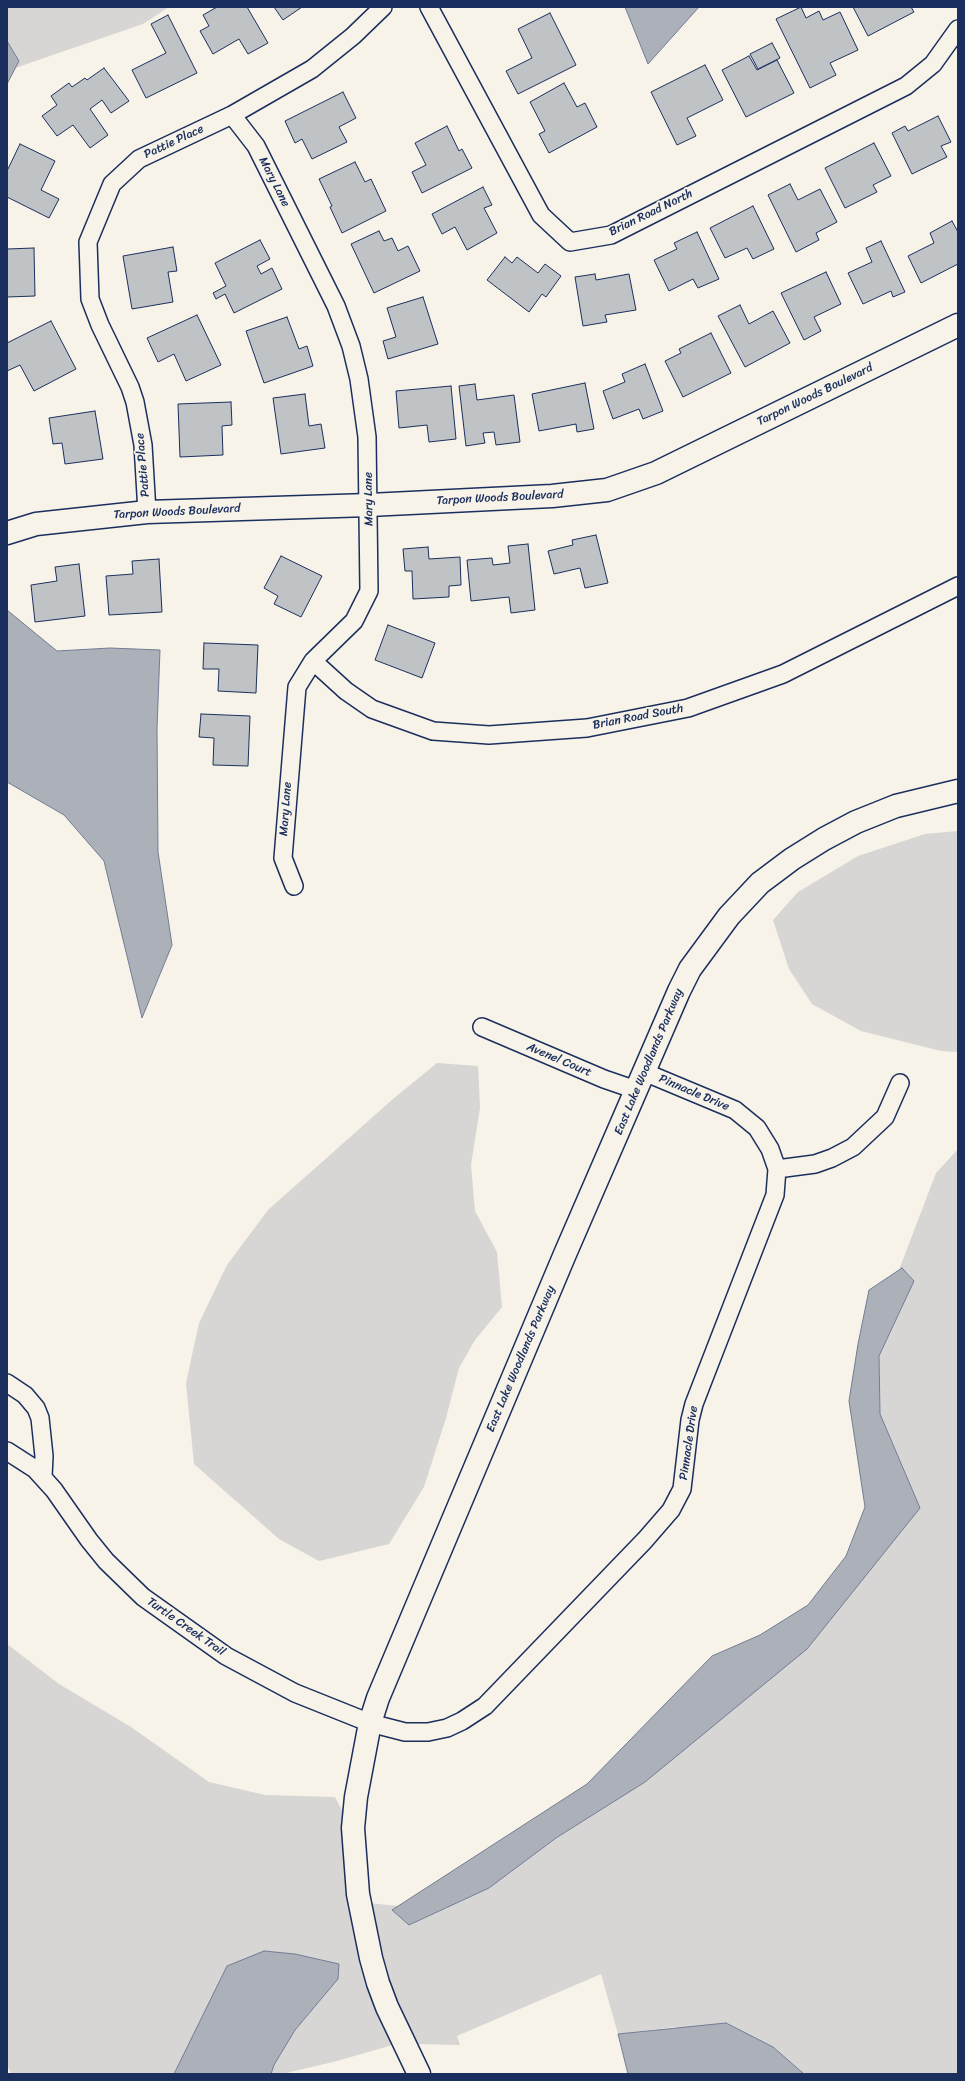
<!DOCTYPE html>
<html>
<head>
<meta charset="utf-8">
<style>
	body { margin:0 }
	#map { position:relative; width:965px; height:2081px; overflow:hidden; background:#f7f3e8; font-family:Sriracha,sans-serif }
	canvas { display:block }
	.frame { position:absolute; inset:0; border:8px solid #1b2f5e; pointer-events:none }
</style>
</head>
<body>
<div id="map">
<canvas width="965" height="2081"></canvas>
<div class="frame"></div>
</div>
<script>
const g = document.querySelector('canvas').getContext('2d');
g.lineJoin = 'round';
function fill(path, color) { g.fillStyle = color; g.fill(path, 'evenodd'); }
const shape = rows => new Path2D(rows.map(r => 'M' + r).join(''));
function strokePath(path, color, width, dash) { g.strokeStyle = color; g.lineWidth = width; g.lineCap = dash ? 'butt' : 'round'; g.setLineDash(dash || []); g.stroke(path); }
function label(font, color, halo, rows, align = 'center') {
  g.font = font + ' Sriracha,sans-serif'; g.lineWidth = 3.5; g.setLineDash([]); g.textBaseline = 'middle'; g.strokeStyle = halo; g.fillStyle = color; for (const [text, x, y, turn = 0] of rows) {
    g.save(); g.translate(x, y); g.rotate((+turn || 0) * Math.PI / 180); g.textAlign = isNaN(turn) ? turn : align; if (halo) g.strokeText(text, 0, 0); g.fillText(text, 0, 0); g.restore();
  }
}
fill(shape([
	[7,7,169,7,143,24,15,68,19,61,7,41],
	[958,831,958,1052,941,1051,861,1031,812,1004,789,969,773,920,798,892,858,856,925,834],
	[437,1063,478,1066,480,1108,471,1165,475,1211,497,1252,502,1307,475,1340,459,1368,446,1418,424,1487,389,1544,319,1561,279,1539,194,1464,186,1383,199,1323,227,1265,268,1210,393,1099],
	[958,1149,958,2074,804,2074,773,2047,674,2027,618,2034,601,1974,457,2036,460,2045,415,2044,387,1980,368,1903,399,1906,392,1910,410,1925,489,1888,556,1838,645,1782,920,1508,880,1414,879,1356,914,1281,902,1268,899,1270,936,1173],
	[7,1644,59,1684,131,1727,209,1782,265,1795,335,1797,345,1816,396,2044,337,2061,282,2074,271,2074,274,2065,295,2030,338,1979,339,1964,295,1954,264,1951,185,2055,174,2074,11,2074,7,2064]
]), '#d7d6d4');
const water = shape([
	[625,7,699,7,648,64,625,7],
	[7,41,19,61,7,84,7,41],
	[7,610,57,651,110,648,160,650,157,728,158,852,172,945,142,1018,104,861,64,815,7,782,7,610],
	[902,1268,914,1281,879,1356,880,1414,920,1508,807,1649,645,1782,556,1838,489,1888,409,1925,392,1910,587,1784,712,1656,760,1635,808,1605,846,1556,865,1507,849,1401,858,1344,869,1290,902,1268],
	[264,1951,295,1954,339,1964,338,1979,295,2030,274,2065,271,2074,174,2074,227,1966,264,1951],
	[726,2023,773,2047,804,2074,628,2074,618,2034,726,2023]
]);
fill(water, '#acb0b9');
strokePath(water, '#727c95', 1);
const building = shape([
	[217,7,247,7,268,43,248,54,239,39,213,54,200,31,209,26,203,15,217,7],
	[274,7,302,7,283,20,274,7],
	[801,7,806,18,819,11,823,20,840,12,858,50,830,63,836,75,810,88,776,19,801,7],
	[853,7,911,7,914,12,868,36,853,7],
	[550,13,576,65,518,94,506,71,532,58,518,29,550,13],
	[168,15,197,73,146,98,132,70,166,53,151,24,168,15],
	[772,43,780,58,758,69,750,54,772,43],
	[749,56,757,70,777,60,794,93,746,117,722,70,749,56],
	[705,65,723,100,687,118,696,136,677,145,651,92,705,65],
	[104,68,129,101,111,113,102,100,90,109,108,135,90,148,73,125,57,136,42,116,57,105,51,96,69,83,72,87,85,78,87,80,104,68],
	[564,83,577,107,585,103,597,127,549,153,539,134,545,131,530,102,564,83],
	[343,92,356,118,339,127,347,142,312,159,302,139,295,143,285,121,343,92],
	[938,116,951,142,941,146,947,157,912,174,892,133,905,126,908,131,938,116],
	[447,126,459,151,462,149,472,168,422,193,412,172,426,165,415,143,447,126],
	[874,143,891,176,873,185,877,192,845,208,825,168,874,143],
	[20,144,55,161,41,190,59,199,49,218,7,197,7,171,20,144],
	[355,162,365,182,371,179,386,211,342,233,330,207,332,206,319,179,355,162],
	[790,184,798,200,820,189,837,222,816,233,819,240,796,252,768,195,790,184],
	[483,187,492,205,484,208,497,233,467,250,455,227,442,234,432,214,483,187],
	[753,206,774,249,753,259,747,248,725,258,710,228,753,206],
	[952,221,958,232,958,264,921,283,908,256,934,243,930,233,952,221],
	[379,231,384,241,392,238,398,251,408,246,420,271,374,293,351,244,379,231],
	[697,232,719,279,698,288,693,279,669,291,654,260,677,249,674,243,697,232],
	[260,240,270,259,257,266,261,274,272,268,282,289,234,313,225,294,216,299,213,293,226,286,215,263,260,240],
	[881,241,905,292,893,297,891,291,863,304,848,273,872,262,866,248,881,241],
	[173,247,177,271,168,272,173,302,132,309,123,256,173,247],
	[34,248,35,296,7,297,7,249,34,248],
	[505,257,512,263,517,257,538,273,545,264,561,276,546,297,542,294,529,312,487,280,505,257],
	[826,272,841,304,814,317,821,331,804,340,781,293,826,272],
	[595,274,596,280,629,274,636,310,605,315,607,322,583,326,575,277,595,274],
	[423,297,438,344,388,359,383,341,396,337,387,308,423,297],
	[740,305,749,324,773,311,790,343,745,367,718,316,740,305],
	[197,315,221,365,186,381,174,354,158,362,147,338,197,315],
	[287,317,299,349,307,346,313,366,264,383,246,331,287,317],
	[51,321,76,369,34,391,20,365,7,371,7,343,51,321],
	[711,333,731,373,683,397,665,361,681,353,679,349,711,333],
	[645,364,663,411,643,419,639,409,613,419,603,391,625,382,622,374,645,364],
	[585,383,594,429,577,432,576,424,539,431,532,394,585,383],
	[475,384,477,400,514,395,520,442,496,445,494,432,483,433,485,443,466,446,459,386,475,384],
	[451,386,456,439,429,442,427,425,399,428,396,391,451,386],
	[305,394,309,426,321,424,325,448,281,454,273,398,305,394],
	[231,402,232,425,222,426,223,455,180,457,178,404,231,402],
	[95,411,103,459,65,464,62,443,53,444,49,418,95,411],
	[596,535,608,583,585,588,580,568,554,574,548,551,573,545,572,540,596,535],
	[528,544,535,610,511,613,509,597,471,601,467,560,492,558,493,565,510,563,508,546,528,544],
	[428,547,429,559,460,557,461,585,449,586,449,597,413,599,412,571,405,571,403,549,428,547],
	[281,556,322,576,301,617,274,604,278,596,264,588,281,556],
	[159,559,162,612,109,615,106,576,133,574,132,561,159,559],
	[79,564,85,616,35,622,31,585,57,581,55,567,79,564],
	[388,625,435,643,422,678,375,660,388,625],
	[204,643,258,645,256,693,218,691,219,669,203,669,204,643],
	[201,714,250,716,248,766,213,765,214,738,199,737,201,714]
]);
fill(building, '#c0c3c5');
strokePath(building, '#1b2f5e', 1);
const street = shape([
	[429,7,541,215,570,242,611,235,906,86,933,64,958,29],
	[232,115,256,146,336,306,351,346,359,379,367,437,369,591,354,621,313,661,297,687,283,858,294,886],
	[147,512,143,445,135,402,130,387,100,325,90,299,88,242,112,184,139,159,232,115,312,69,353,36,383,7],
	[313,661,346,691,372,709,433,731,489,735,587,728,688,708,783,674,958,586],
	[482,1027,604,1079,636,1090],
	[777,1169,815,1164,832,1158,853,1147,885,1117,900,1083],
	[7,1383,25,1395,36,1408,40,1418,44,1456,43,1477],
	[7,1451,35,1469,54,1490,89,1540,106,1561,143,1597,226,1656,295,1693,370,1723,405,1732,428,1732,447,1728,462,1721,485,1706,645,1540,671,1510,682,1489,690,1420,694,1404,775,1195,777,1169,770,1149,757,1128,735,1110,644,1072]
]);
const secondary = shape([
	[7,533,36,524,147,512,369,505,552,496,607,490,656,473,958,325],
	[419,2074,387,2007,378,1983,371,1958,358,1894,353,1828,356,1797,370,1723,378,1698,565,1254,679,991,690,969,729,916,760,883,792,859,824,839,856,822,896,806,958,791]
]);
strokePath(street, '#1b2f5e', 20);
strokePath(secondary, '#1b2f5e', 25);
strokePath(street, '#f7f3e8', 17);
strokePath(secondary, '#f7f3e8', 22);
label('12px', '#1b2f5e', '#f7f3e8', [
	["Pattie Place",174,142,-25],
	["Mary Lane",274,182,63],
	["Brian Road North",651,213,-26],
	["Tarpon Woods Boulevard",815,395,-26],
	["Pattie Place",143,465,-95],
	["Tarpon Woods Boulevard",500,498,-3],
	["Mary Lane",369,499,-91],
	["Tarpon Woods Boulevard",177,512,-3],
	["Brian Road South",638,717,-11],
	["Mary Lane",286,809,-86],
	["Avenel Court",559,1060,23],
	["East Lake Woodlands Parkway",649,1062,-67],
	["Pinnacle Drive",694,1093,23],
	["East Lake Woodlands Parkway",521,1359,-67],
	["Pinnacle Drive",689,1443,-82],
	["Turtle Creek Trail",186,1627,35]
]);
</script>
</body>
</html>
